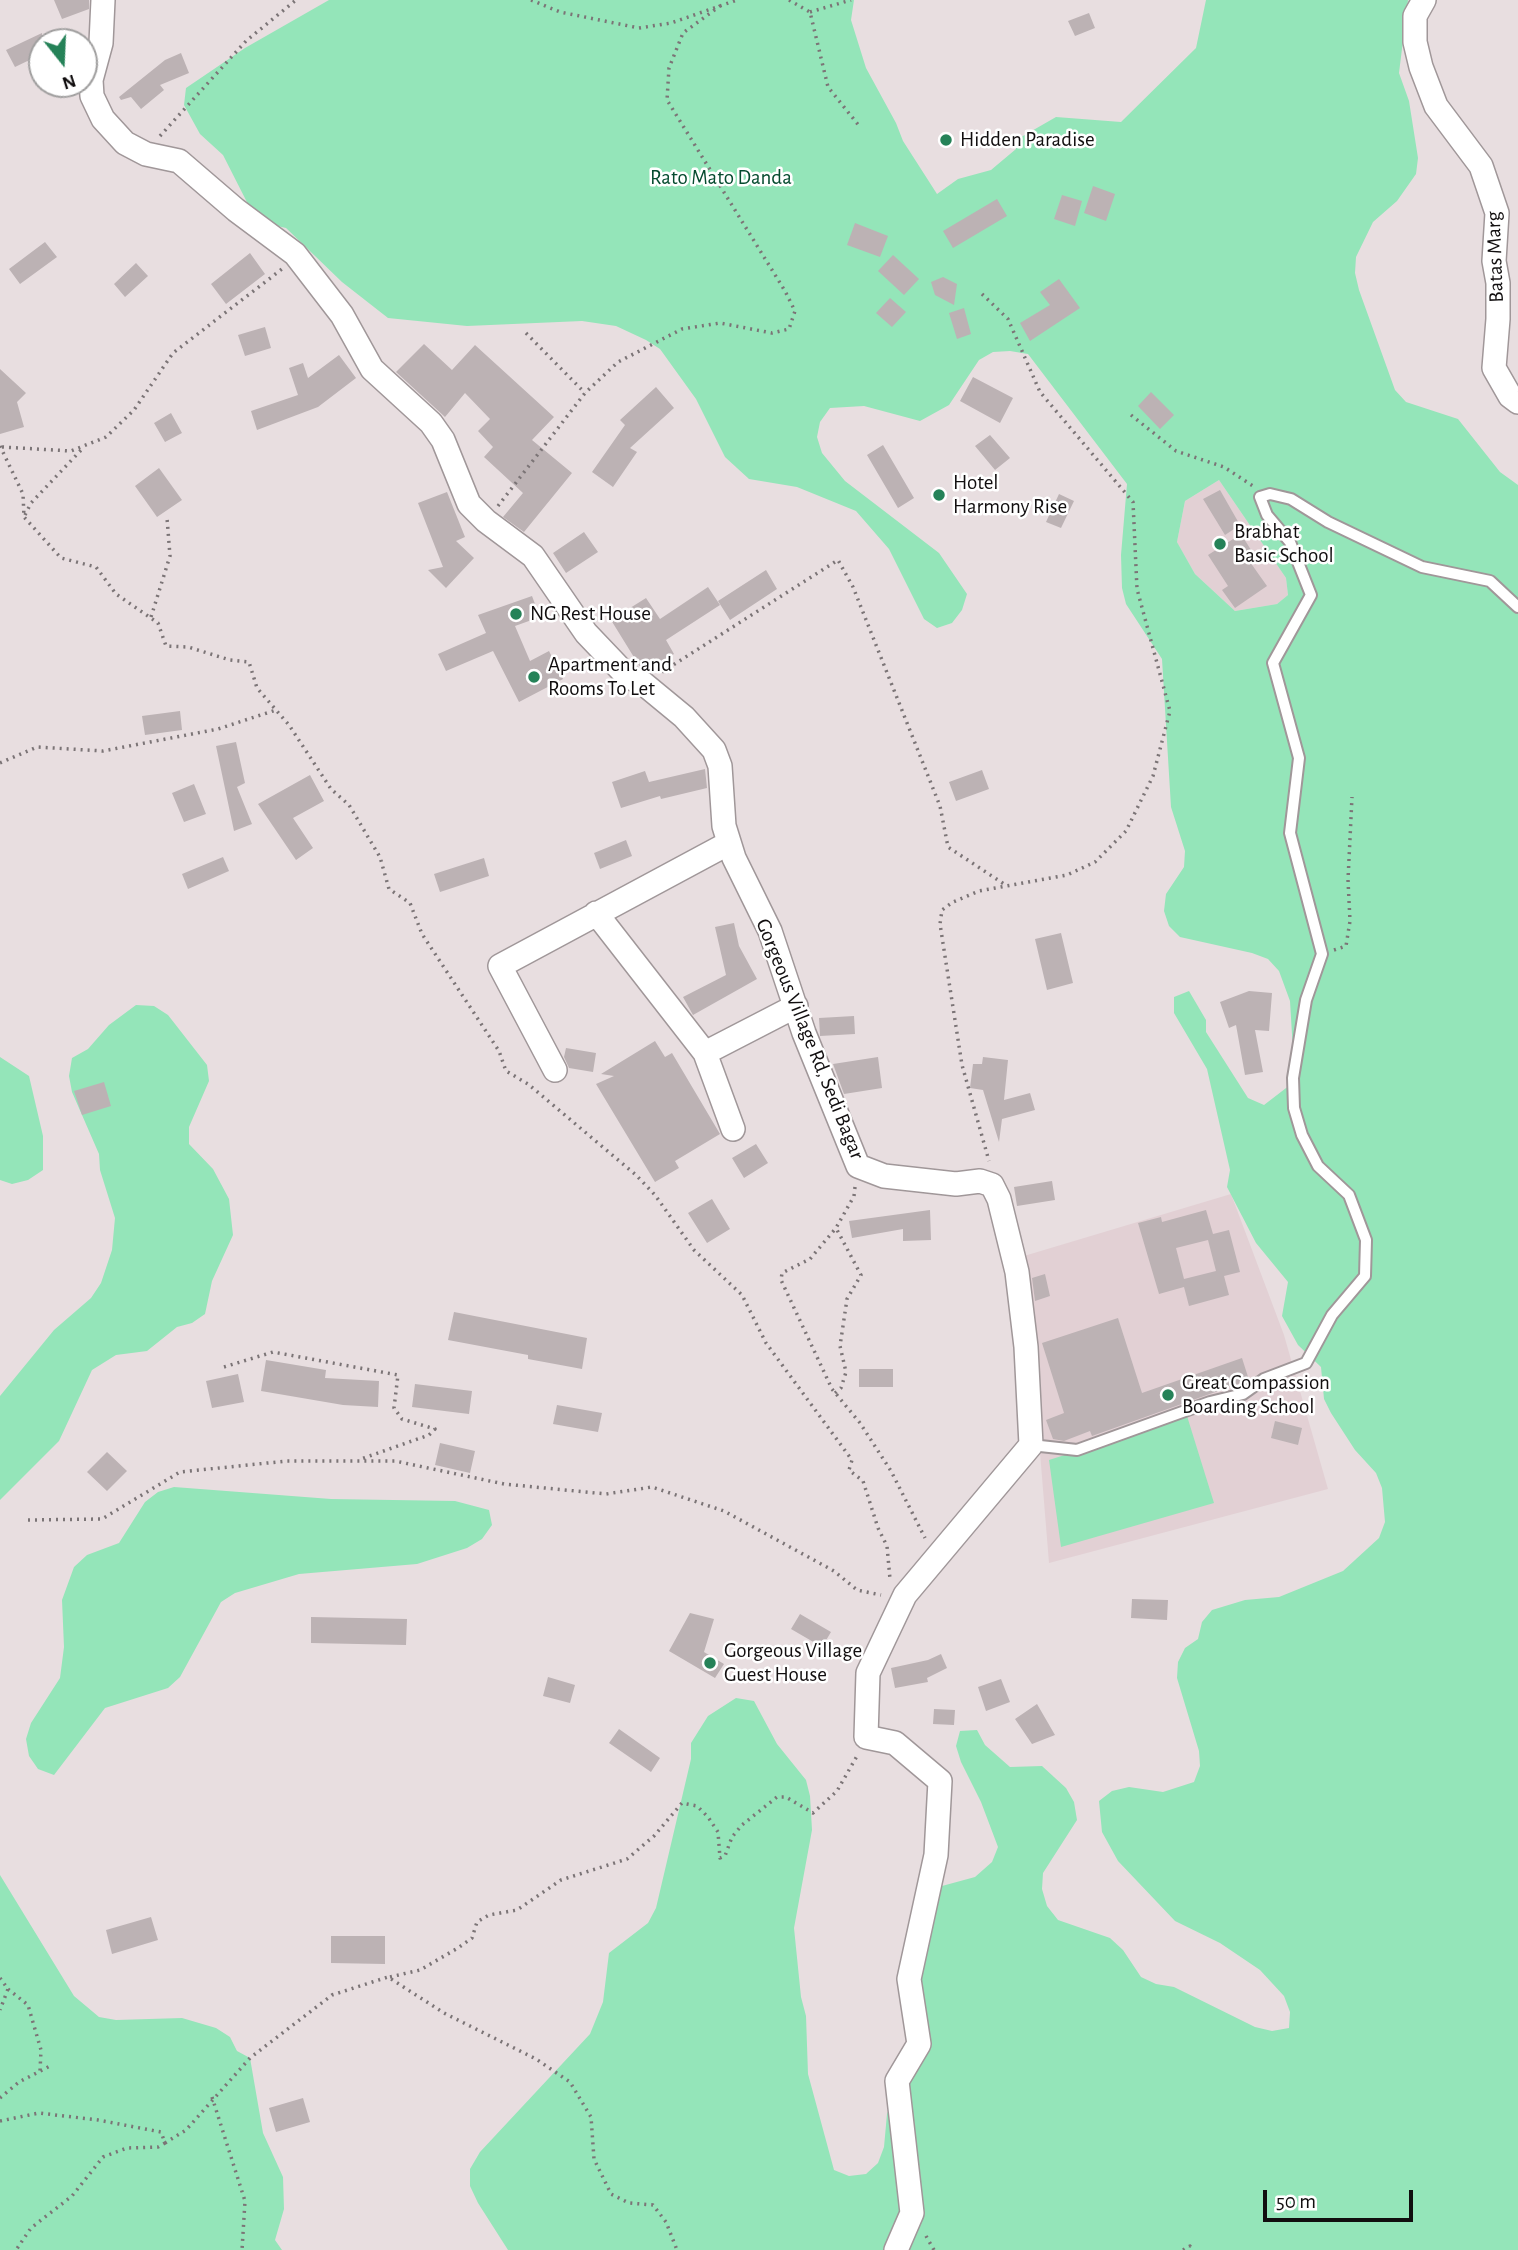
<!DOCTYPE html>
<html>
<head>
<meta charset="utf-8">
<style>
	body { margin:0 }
	#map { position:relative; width:1518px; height:2250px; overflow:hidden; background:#e8dee0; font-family:"Alegreya Sans",sans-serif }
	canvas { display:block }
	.north { position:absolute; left:28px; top:28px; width:70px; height:70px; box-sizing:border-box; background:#fff; border:2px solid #a09f9f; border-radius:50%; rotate:162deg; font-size:19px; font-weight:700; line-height:28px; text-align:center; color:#110e0f }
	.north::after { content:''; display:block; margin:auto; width:24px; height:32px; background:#258258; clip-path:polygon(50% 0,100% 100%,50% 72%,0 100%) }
	.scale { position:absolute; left:1263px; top:2190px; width:150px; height:32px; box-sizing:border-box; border:4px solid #110e0f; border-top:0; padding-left:9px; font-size:21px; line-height:24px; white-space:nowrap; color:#110e0f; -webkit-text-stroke:5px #fff; paint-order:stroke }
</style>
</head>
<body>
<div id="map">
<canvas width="1518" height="2250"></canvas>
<div class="north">N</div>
<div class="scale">50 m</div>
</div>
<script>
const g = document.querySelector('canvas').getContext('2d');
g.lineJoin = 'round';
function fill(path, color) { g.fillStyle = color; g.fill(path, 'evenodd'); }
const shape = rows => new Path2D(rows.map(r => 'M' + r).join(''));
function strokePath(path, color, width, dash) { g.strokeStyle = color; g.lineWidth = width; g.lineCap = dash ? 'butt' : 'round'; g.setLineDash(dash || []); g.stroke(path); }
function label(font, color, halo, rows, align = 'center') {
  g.font = font + ' "Alegreya Sans",sans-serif'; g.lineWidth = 5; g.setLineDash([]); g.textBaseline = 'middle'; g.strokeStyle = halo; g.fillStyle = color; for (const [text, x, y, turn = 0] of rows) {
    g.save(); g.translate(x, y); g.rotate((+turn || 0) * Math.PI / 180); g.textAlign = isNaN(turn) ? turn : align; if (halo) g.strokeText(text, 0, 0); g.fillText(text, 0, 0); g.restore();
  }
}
fill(shape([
	[1219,480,1286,578,1288,595,1277,604,1235,611,1195,574,1177,542,1185,501],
	[1231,1194,1284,1335,1328,1489,1049,1563,1024,1256]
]), '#e2d0d4');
fill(shape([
	[329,0,854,0,851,20,866,68,896,123,903,141,937,194,958,179,991,170,1016,149,1016,140,1056,117,1121,122,1196,48,1206,0,1408,0,1399,73,1409,101,1418,158,1416,174,1397,201,1373,222,1356,257,1355,273,1359,290,1395,390,1406,402,1458,419,1500,472,1518,485,1518,2250,508,2250,478,2203,470,2186,470,2169,480,2152,590,2034,603,2002,609,1953,648,1923,656,1908,691,1759,691,1743,708,1716,736,1698,754,1701,777,1744,806,1780,810,1796,812,1830,794,1928,801,1997,806,2016,808,2074,834,2170,849,2176,866,2174,878,2163,884,2147,887,2114,907,2063,909,1971,905,1940,913,1923,931,1907,942,1886,975,1877,992,1862,998,1847,981,1802,961,1762,956,1746,960,1731,977,1730,985,1745,1010,1767,1042,1766,1066,1788,1074,1802,1077,1820,1043,1873,1042,1889,1047,1906,1058,1920,1110,1938,1123,1950,1141,1977,1156,1984,1174,1987,1255,2027,1272,2031,1289,2028,1290,2012,1284,1996,1260,1970,1220,1943,1175,1921,1118,1861,1102,1832,1099,1801,1112,1791,1129,1787,1163,1792,1194,1782,1200,1766,1199,1751,1177,1678,1178,1662,1185,1648,1198,1639,1202,1622,1212,1610,1245,1600,1279,1597,1343,1571,1379,1538,1385,1522,1382,1488,1376,1473,1355,1450,1331,1413,1324,1399,1321,1367,1298,1345,1282,1316,1288,1282,1256,1243,1227,1187,1230,1170,1207,1069,1174,1013,1174,997,1189,991,1206,1020,1206,1032,1248,1098,1264,1105,1290,1085,1294,1068,1290,1001,1279,971,1268,959,1252,953,1180,937,1169,926,1164,911,1166,894,1184,867,1185,851,1171,807,1162,659,1126,604,1122,588,1121,555,1127,484,1028,354,1010,351,993,352,979,360,949,405,920,421,864,406,830,408,820,422,817,437,822,453,845,481,939,553,967,594,962,610,952,623,937,628,924,619,889,549,856,511,797,487,749,479,725,457,696,399,660,349,646,340,616,326,582,321,467,326,388,318,342,282,286,228,269,224,254,216,223,155,200,134,184,105,186,88,245,48],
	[1219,480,1286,578,1288,595,1277,604,1235,611,1195,574,1177,542,1185,501],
	[136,1005,154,1006,168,1015,207,1065,209,1081,189,1127,189,1144,213,1169,229,1199,233,1235,212,1281,205,1314,192,1323,177,1327,147,1351,116,1355,92,1370,59,1441,0,1500,0,1396,54,1330,91,1298,101,1283,112,1250,115,1218,100,1170,99,1154,72,1092,69,1076,72,1058,88,1049,109,1025],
	[0,1057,29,1076,43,1136,43,1170,28,1180,12,1184,0,1180],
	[1187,1416,1214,1503,1061,1547,1049,1460],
	[174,1487,331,1499,455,1501,489,1510,492,1525,482,1539,467,1548,417,1564,299,1574,235,1593,221,1602,180,1677,168,1688,105,1708,54,1775,38,1769,29,1756,26,1739,31,1723,60,1678,64,1647,62,1600,74,1567,87,1555,119,1543,145,1502,158,1492],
	[0,1875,74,1996,99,2017,116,2020,182,2018,216,2028,230,2037,237,2051,250,2058,263,2133,283,2177,284,2209,275,2240,282,2250,0,2250]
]), '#94e5b9');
fill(shape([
	[54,0,89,0,89,9,62,19],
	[1089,13,1095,28,1075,36,1068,21],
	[42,33,42,54,15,67,6,50],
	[181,53,189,73,160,85,164,90,141,109,131,97,121,100,119,97,165,60],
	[1093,186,1115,194,1106,221,1084,213],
	[1062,195,1082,201,1075,226,1054,219],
	[997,199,1007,216,953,248,943,231],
	[855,223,888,236,880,257,847,245],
	[45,242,57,257,20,284,9,269],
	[250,253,265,274,226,304,211,284],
	[893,255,919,279,904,295,878,271],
	[136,263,148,276,125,297,114,284],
	[943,277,957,284,954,305,935,295,931,282],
	[1059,279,1080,308,1030,341,1020,323,1050,305,1040,292],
	[890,298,906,312,892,327,876,313],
	[964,308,971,334,957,339,949,313],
	[265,327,271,348,245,356,238,335],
	[424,344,452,370,475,345,554,417,532,440,572,473,524,532,503,517,523,493,484,457,493,447,478,431,490,419,465,393,445,417,396,372],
	[339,355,356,378,318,407,257,430,251,411,298,395,289,368,303,363,308,378],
	[0,369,26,393,17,402,24,427,0,434],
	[973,377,1013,398,1000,423,960,401],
	[656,387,674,408,630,448,637,452,613,487,592,472,625,425,620,420],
	[1151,392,1174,415,1160,429,1138,406],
	[171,413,182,433,165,442,154,423],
	[990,435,1010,458,995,470,975,446],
	[883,445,914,498,898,508,867,455],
	[159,468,182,500,157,517,135,486],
	[1220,490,1240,525,1225,535,1203,499],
	[447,492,465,537,456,541,474,558,446,588,428,570,443,567,418,503],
	[1059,494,1074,501,1061,528,1046,522],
	[584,532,598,552,566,573,553,553],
	[1241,534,1256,558,1250,562,1267,586,1235,608,1222,590,1228,586,1208,555],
	[766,570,777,589,730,620,718,601],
	[708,587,720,605,666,640,674,654,647,670,640,667,611,620,646,598,660,619],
	[532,596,540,617,515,626,530,661,549,651,563,679,519,702,493,651,446,671,438,654,486,633,478,615],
	[180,711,182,730,145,735,142,716],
	[236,742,245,783,237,787,252,824,234,831,216,746],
	[705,769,707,788,661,799,660,796,621,808,612,782,645,771,649,782],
	[982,770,989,789,956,801,949,782],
	[310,775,324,801,293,818,313,848,296,860,258,804],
	[194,784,206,814,184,822,172,793],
	[626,840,632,856,600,869,594,853],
	[223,857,229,871,188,889,182,874],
	[484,858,489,876,440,892,434,874],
	[734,923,739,946,757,979,693,1015,683,997,726,975,715,927],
	[1061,933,1073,983,1047,990,1035,939],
	[1249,991,1272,993,1269,1031,1255,1030,1263,1072,1245,1075,1236,1025,1229,1028,1220,1002],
	[854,1016,855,1034,820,1036,819,1018],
	[655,1041,665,1057,672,1053,720,1134,675,1161,679,1168,655,1182,596,1084,614,1076,601,1074],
	[566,1048,596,1053,593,1072,569,1068,564,1057],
	[878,1057,882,1088,844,1094,833,1064],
	[983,1057,1008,1060,1004,1100,1030,1093,1035,1110,1002,1119,999,1142,983,1090,970,1088,973,1064,982,1064],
	[104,1082,111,1106,82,1115,74,1091],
	[756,1144,768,1163,744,1178,732,1158],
	[1052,1181,1055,1200,1017,1206,1014,1187],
	[712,1199,730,1229,707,1243,688,1213],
	[930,1210,931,1240,903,1241,903,1229,852,1238,849,1221],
	[1206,1210,1213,1234,1229,1230,1240,1272,1224,1276,1229,1295,1189,1306,1184,1287,1159,1294,1138,1223,1161,1217,1162,1222],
	[1208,1240,1216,1271,1184,1279,1176,1248],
	[1045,1274,1050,1296,1035,1301,1032,1278],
	[454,1312,587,1338,582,1369,528,1359,528,1355,448,1340],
	[1118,1318,1142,1393,1242,1358,1249,1380,1092,1436,1090,1431,1064,1441,1053,1439,1046,1420,1064,1413,1042,1343],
	[266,1360,326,1370,325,1378,379,1381,378,1407,343,1405,261,1391],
	[859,1369,893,1369,893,1387,859,1387],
	[238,1374,244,1402,212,1408,206,1381],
	[415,1384,472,1391,469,1414,412,1407],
	[557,1405,602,1413,598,1432,553,1424],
	[1275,1421,1302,1428,1298,1445,1271,1438],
	[440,1443,475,1451,470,1473,435,1465],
	[107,1452,127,1471,107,1491,87,1472],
	[1132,1599,1168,1600,1167,1620,1131,1618],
	[690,1613,714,1619,704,1652,724,1664,715,1678,669,1651],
	[800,1614,831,1632,822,1647,791,1629],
	[311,1617,407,1619,406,1645,311,1643],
	[941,1654,947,1668,927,1678,928,1682,895,1688,891,1668,928,1660],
	[548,1677,575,1685,570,1703,543,1696],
	[1001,1679,1010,1702,986,1711,978,1687],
	[1037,1704,1055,1735,1032,1744,1015,1719],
	[934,1709,955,1710,954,1725,933,1724],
	[619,1729,660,1758,651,1772,609,1743],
	[151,1917,158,1940,112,1954,106,1930],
	[331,1936,385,1936,385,1964,331,1963],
	[303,2098,310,2122,276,2132,269,2108]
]), '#bcb2b4');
const lane = shape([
	[1031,1445,1077,1450,1210,1402,1243,1394,1264,1379,1306,1363,1332,1315,1365,1276,1366,1240,1349,1195,1318,1166,1302,1135,1294,1108,1293,1078,1306,1000,1322,954,1290,833,1299,758,1273,663,1311,595,1290,542,1267,515,1260,497,1270,494,1291,499,1328,522,1422,567,1490,581,1518,607]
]);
const street = shape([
	[103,0,101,43,91,80,92,96,103,119,125,143,146,154,179,161,236,210,295,254,342,315,372,369,431,423,443,440,469,504,486,521,533,556,586,633,627,676,644,684,684,717,714,750,720,766,724,826,734,858,770,931,804,1033,858,1166,884,1176,956,1184,980,1181,992,1185,999,1199,1017,1272,1026,1347,1031,1445,905,1595,868,1673,866,1737,895,1743,940,1781,936,1855,909,1979,919,2044,897,2081,912,2213,896,2250],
	[1424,0,1415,16,1415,42,1421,67,1436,106,1481,166,1497,213,1494,261,1498,283,1498,319,1494,368,1510,396,1518,402],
	[596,913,705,1053,733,1129],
	[705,1053,796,1006],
	[555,1070,500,966,729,843]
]);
strokePath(lane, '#a09799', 14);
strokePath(street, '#a09799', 26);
strokePath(shape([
	[531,0,560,12,639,28,671,23,737,0],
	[789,0,810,12,828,87,860,127],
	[810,12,851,0],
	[160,136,246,41,296,0],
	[982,294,1008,319,1040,392,1133,502,1137,589,1170,711,1153,776,1126,831,1095,862,1067,875,979,891,953,902,942,910,940,924,962,1065,989,1161],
	[526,333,585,393],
	[1131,415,1176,451,1224,467,1253,486],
	[0,446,23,494,24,517,61,558,96,567,116,594,158,623,166,646,188,647,230,660,249,662,257,688,289,725,331,789,349,805,380,857,389,889,410,903,422,934,499,1051,506,1071,528,1084,636,1175,655,1195,694,1250,742,1295,766,1343,852,1460,849,1470,863,1481,878,1528,887,1546,890,1579],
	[2,447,71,451,106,437,134,410,173,353,282,269],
	[498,506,585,393,618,362,682,329,720,323,772,333,789,329,795,311,785,291,667,100,669,68,683,33,720,6],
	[25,515,31,503,84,447],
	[151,617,170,556,167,518],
	[662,672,838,560,853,587,940,806,948,847,1007,886],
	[0,763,37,747,103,751,218,729,276,710],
	[1334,950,1346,946,1350,921,1348,880,1352,797],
	[855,1187,854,1196,836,1228,810,1259,782,1273,781,1280,832,1389,860,1423,891,1471,925,1538],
	[224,1367,273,1352,398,1375,394,1408,402,1419,435,1429,429,1435,361,1459],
	[835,1393,841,1388,846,1372,840,1346,847,1299,861,1275,836,1228],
	[28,1520,102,1519,180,1472,287,1461,395,1461,504,1484,606,1494,652,1487,724,1511,834,1571,857,1590,881,1595],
	[390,1977,420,1970,458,1948,472,1938,477,1922,489,1915,517,1910,561,1880,627,1859,654,1836,682,1803,697,1806,708,1817,718,1832,720,1858,725,1856,732,1837,742,1825,777,1797,786,1797,813,1813,837,1791,857,1756],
	[0,1978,8,1989,0,2010],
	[8,1989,28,2005,41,2050,40,2071],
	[212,2097,245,2201,242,2250],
	[0,2098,19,2082,52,2065],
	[0,2121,39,2113,98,2120,161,2132,165,2143,158,2147,127,2148,103,2157,72,2196,31,2228,16,2250],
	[165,2143,186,2130,250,2058,332,1995,388,1977,444,2013,536,2059,570,2082,591,2117,594,2159,611,2194,629,2203,653,2205,666,2222,677,2250],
	[926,2236,934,2250],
	[1183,2250,1190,2246,1192,2250]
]), '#7b7476', 3.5, [2, 5]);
strokePath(lane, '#fff', 10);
strokePath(street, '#fff', 23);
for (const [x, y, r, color] of [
	[946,140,7,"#258258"],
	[939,495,7,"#258258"],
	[1220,544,7,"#258258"],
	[516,614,7,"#258258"],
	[534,677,7,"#258258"],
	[1168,1395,7,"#258258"],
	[710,1663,7,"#258258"]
]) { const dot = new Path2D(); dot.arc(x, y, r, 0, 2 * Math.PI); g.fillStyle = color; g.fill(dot); strokePath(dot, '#fff', 2.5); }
label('21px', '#110e0f', '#fff', [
	["Hidden Paradise",960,140],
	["Hotel",953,483],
	["Harmony Rise",953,507],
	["Brabhat",1234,532],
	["Basic School",1234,556],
	["NG Rest House",530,614],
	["Apartment and",548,665],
	["Rooms To Let",548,689],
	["Great Compassion",1182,1383],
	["Boarding School",1182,1407],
	["Gorgeous Village",724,1651],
	["Guest House",724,1675]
], 'left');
label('21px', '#054b2f', '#fff', [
	["Rato Mato Danda",721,178]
]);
label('21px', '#110e0f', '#fff', [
	["Batas Marg",1495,257,-92],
	["Gorgeous Village Rd, Sedi Bagar",810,1039,68]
]);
</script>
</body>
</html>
